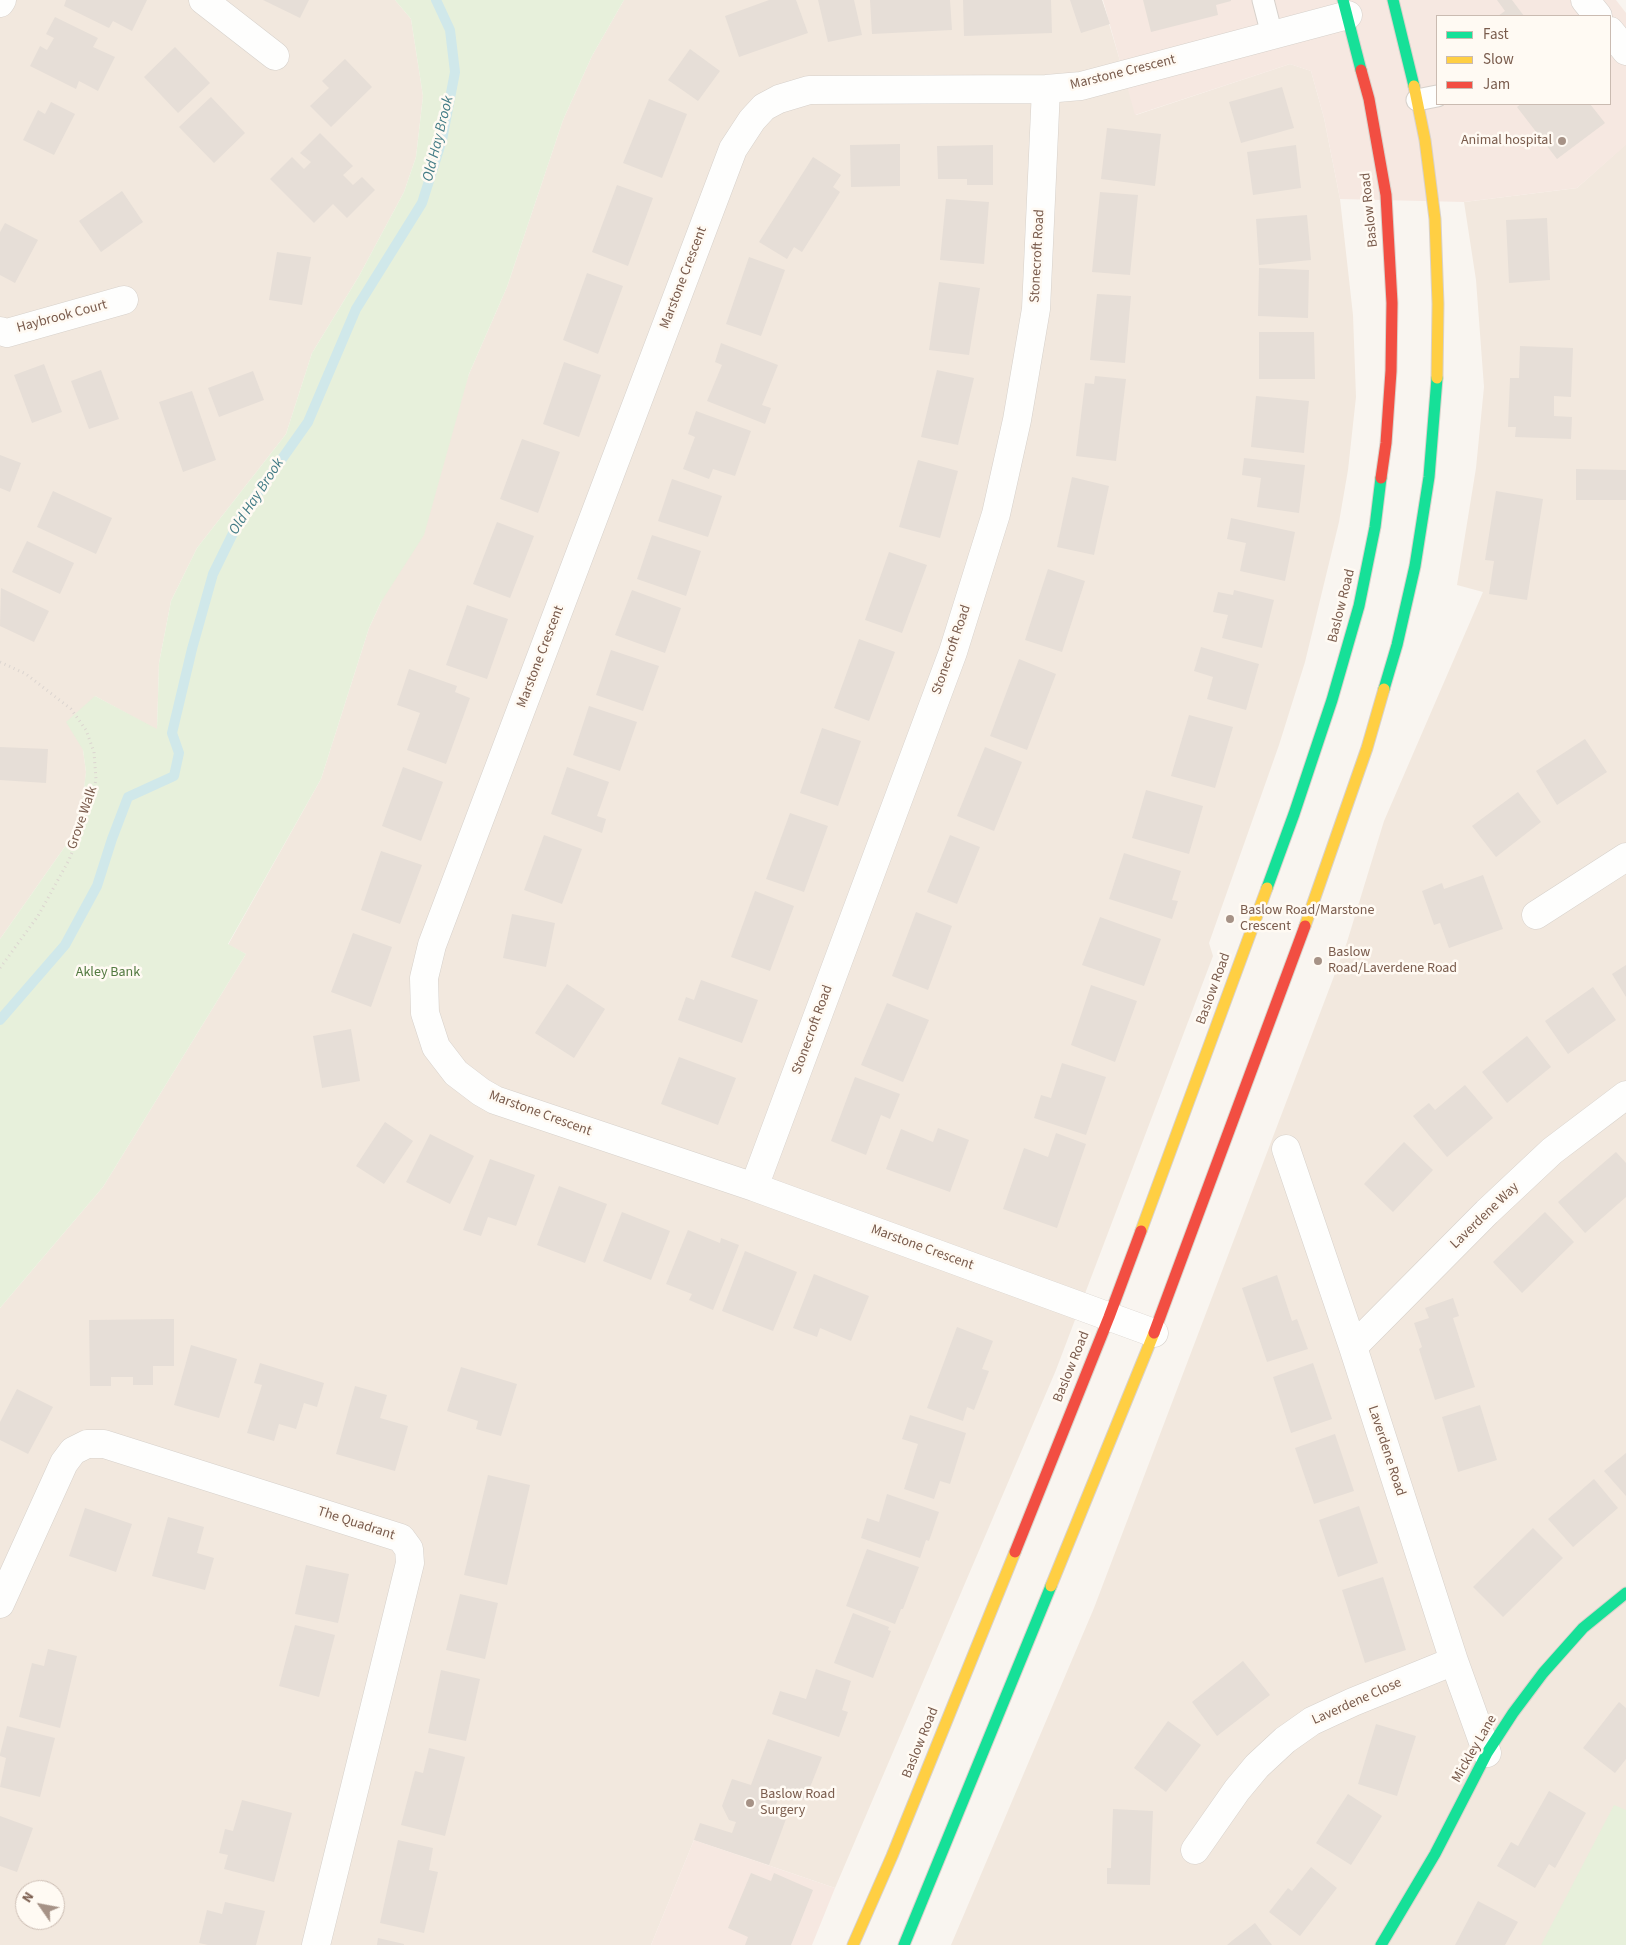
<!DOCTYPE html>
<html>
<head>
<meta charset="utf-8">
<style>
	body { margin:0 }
	#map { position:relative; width:1626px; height:1945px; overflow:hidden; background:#f9f5f0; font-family:"Source Sans 3",sans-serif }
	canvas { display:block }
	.legend { position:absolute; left:1436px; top:15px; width:175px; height:90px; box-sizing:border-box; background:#fffaf3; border:1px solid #cabbb1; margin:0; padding:6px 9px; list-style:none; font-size:15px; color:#7a5c4d }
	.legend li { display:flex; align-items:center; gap:10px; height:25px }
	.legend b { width:25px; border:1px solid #cabbb1 }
	.north { position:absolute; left:15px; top:1880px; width:50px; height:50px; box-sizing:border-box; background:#fffaf3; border:1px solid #cabbb1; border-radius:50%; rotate:303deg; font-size:14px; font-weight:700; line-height:20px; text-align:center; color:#7a5c4d }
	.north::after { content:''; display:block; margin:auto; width:18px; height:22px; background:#a69286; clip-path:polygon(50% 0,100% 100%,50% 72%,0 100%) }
</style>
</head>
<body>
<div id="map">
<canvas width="1626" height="1945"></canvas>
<ul class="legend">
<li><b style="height:6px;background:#16e098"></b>Fast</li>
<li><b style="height:6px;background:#ffcf43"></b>Slow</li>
<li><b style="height:6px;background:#f24e42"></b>Jam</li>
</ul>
<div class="north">N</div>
</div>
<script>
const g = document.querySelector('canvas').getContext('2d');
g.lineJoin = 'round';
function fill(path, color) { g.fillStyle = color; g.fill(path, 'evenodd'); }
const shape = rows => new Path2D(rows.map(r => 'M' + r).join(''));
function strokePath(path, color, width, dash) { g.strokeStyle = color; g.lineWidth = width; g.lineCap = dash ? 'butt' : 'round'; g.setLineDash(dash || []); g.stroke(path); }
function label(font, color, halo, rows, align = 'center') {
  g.font = font + ' "Source Sans 3",sans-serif'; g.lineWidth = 5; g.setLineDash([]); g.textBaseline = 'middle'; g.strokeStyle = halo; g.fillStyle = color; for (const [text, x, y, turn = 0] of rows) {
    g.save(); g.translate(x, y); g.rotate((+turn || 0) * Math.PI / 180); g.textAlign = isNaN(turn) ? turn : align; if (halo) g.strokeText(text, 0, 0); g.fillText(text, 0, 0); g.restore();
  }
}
fill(shape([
	[0,0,395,0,411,19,423,96,416,157,404,192,359,276,312,353,286,434,197,548,171,601,159,663,157,730,95,696,83,750,86,772,83,796,73,835,0,939],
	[624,0,1102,0,1136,115,1290,64,1311,71,1324,118,1340,199,1353,315,1356,397,1348,470,1339,522,1305,662,1279,745,1209,943,1213,956,1056,1370,835,1888,694,1840,651,1945,0,1945,0,1308,103,1187,246,954,228,945,321,779,369,628,381,602,469,374,507,287,563,120,592,56],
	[25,1890,55,1890,55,1920,25,1920],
	[1626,144,1626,1945,951,1945,1094,1608,1347,942,1384,821,1483,592,1457,585,1476,468,1484,387,1476,280,1464,202,1577,188]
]), '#f2e8de');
fill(shape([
	[1103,0,1616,0,1626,13,1626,145,1577,188,1464,202,1340,199,1324,118,1311,71,1290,64,1135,115],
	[1437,16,1610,16,1610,104,1437,104],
	[694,1840,835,1888,812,1945,651,1945]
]), '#f6e8e1');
fill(shape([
	[395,0,624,0,592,56,563,120,507,287,469,374,424,535,381,602,369,628,321,779,228,944,246,954,103,1187,0,1308,0,939,73,835,83,796,86,772,83,750,66,722,95,696,157,729,159,663,171,601,197,548,286,434,312,353,359,276,404,192,416,157,423,96,411,19],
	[1614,1805,1626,1810,1626,1945,1541,1945]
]), '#e7f0db');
strokePath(shape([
	[0,1020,65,945,97,886,112,839,128,797,174,776,179,753,172,733,192,649,213,574,241,517,308,422,356,309,422,203,442,140,455,72,450,30,436,0]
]), '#d0e8ea', 10);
fill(shape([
	[66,0,147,0,132,31,113,21,109,28,64,6],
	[263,0,309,0,300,18],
	[769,0,796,0,808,33,739,57,725,16],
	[818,0,854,0,862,35,828,42],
	[870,0,950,0,952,30,872,34],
	[963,0,1051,0,1052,33,964,36],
	[1070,0,1102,0,1110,24,1081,33],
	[1143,0,1231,0,1231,1,1216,5,1218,15,1151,32],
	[1497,0,1512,0,1524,16,1498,16,1505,11],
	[55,17,98,38,93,47,115,57,98,91,79,81,76,89,30,66,40,46,47,50,54,38,46,34],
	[175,47,210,83,178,113,144,77],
	[690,49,720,71,698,101,668,80],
	[345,59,372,87,331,127,310,106,329,88,322,81],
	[1282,87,1294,128,1241,143,1229,102],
	[211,97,245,133,214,163,179,127],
	[649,99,687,114,662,178,623,163],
	[51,102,75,114,54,155,23,140,38,110,45,114],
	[1521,104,1590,104,1605,123,1557,159,1517,107],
	[1107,128,1161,134,1155,186,1101,179],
	[320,133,353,166,343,175,353,185,362,177,375,190,347,218,333,204,314,223,270,179,292,157,304,169,311,162,300,153],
	[900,144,900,186,851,187,850,145],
	[993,145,993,185,967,185,967,179,938,179,937,146],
	[1296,145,1301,188,1253,195,1247,152],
	[813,157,841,175,833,187,840,192,802,252,794,247,787,259,759,242],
	[617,185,653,198,628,266,592,252],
	[122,191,143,222,101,252,79,221],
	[1100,192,1138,195,1130,275,1092,272],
	[946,199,989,202,984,264,940,260],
	[1307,215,1311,260,1259,265,1256,219],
	[1547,218,1550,280,1509,283,1506,220],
	[5,223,38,240,15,283,0,275,0,232],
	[277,252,311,257,302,305,269,300],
	[749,257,785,270,761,336,726,324],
	[1259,268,1309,270,1308,318,1258,316],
	[587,273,623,286,598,354,563,340],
	[939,282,980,288,969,355,929,350],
	[1097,294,1131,296,1125,363,1090,360],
	[1259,332,1314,332,1315,379,1259,379],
	[721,343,778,365,762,405,771,408,765,424,707,401,722,365,715,362],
	[1520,346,1573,348,1571,397,1554,396,1554,416,1572,417,1571,439,1515,437,1516,427,1508,427,1510,378,1519,378],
	[564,362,601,375,579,437,543,424],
	[44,364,62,412,32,423,14,375],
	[101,370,119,419,89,429,71,381],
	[937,370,974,378,958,445,921,437],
	[253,371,264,400,219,417,208,388],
	[1095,376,1126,379,1116,461,1076,456,1085,383,1094,384],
	[192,391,216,460,183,472,159,402],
	[1256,396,1309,401,1304,453,1251,447],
	[696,411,751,431,735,476,713,469,709,479,683,469,695,437,688,434],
	[522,439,560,452,538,513,500,499],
	[0,455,21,463,10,492,0,488],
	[1244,458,1305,465,1299,513,1257,507,1261,478,1242,475],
	[918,460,958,471,940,538,899,527],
	[1576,469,1626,470,1626,500,1576,500],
	[1072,477,1109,486,1094,555,1057,547],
	[672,479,722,496,708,537,658,521],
	[53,491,112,518,96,554,37,527],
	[1496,491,1543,499,1527,600,1489,594,1494,561,1485,560],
	[1231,518,1295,532,1285,581,1240,571,1246,543,1227,539],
	[497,522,534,536,510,598,473,584],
	[652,535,701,551,686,596,637,579],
	[27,541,74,563,60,594,12,572],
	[889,552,927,565,902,633,865,620],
	[1048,569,1085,581,1062,652,1025,640],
	[1,588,49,611,34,642,0,626],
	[632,590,681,608,665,653,615,635],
	[1234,590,1274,600,1262,648,1222,638,1228,615,1213,612,1218,592,1233,595],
	[467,605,508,619,487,679,446,665],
	[859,639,895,652,869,721,834,708],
	[1201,647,1259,664,1246,710,1207,699,1213,677,1194,671],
	[611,650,659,666,643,711,596,695],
	[1019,659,1056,674,1027,750,990,736],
	[409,669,457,686,455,692,470,698,446,764,407,750,420,713,397,705],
	[589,706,637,722,620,771,573,755],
	[1189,715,1233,727,1215,788,1171,776],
	[822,728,861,741,838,806,800,793],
	[1585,739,1607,772,1557,805,1536,771],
	[0,747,48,749,46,783,0,780],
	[985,747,1022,762,994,831,957,816],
	[403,767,443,782,421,841,382,826],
	[567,767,609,782,597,816,606,819,602,833,551,814],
	[1146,790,1203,806,1189,854,1132,838],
	[1518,792,1541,822,1496,857,1472,826],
	[790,813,828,826,804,892,766,879],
	[544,835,582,849,562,904,524,890],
	[950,835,980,847,957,904,927,892],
	[381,851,422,865,400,924,361,910],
	[1124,853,1181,871,1172,900,1178,901,1172,919,1109,899],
	[1483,875,1503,929,1449,948,1440,923,1434,925,1422,891,1442,883,1444,889],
	[755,891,794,906,770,971,731,957],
	[916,912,952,926,928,990,892,976],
	[512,914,555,923,546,967,503,958],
	[1100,917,1161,939,1144,986,1082,965],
	[353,933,392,947,371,1007,331,992],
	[1626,965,1626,997,1612,974],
	[701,980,758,1000,742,1043,678,1020,686,997,694,1000],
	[567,984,605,1009,574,1058,535,1033],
	[1091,985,1137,1001,1115,1062,1071,1045],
	[1593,987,1616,1020,1568,1054,1545,1021],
	[887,1003,929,1020,903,1082,861,1065],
	[351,1029,360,1081,322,1088,313,1036],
	[1527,1036,1551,1067,1507,1103,1482,1072],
	[679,1057,736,1078,718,1125,661,1104],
	[1062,1063,1106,1077,1086,1135,1034,1118,1041,1095,1051,1098],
	[855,1077,900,1094,890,1119,881,1115,866,1155,831,1141],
	[1465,1085,1493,1118,1447,1157,1413,1116,1429,1103,1435,1110],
	[385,1122,413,1141,384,1184,356,1166],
	[938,1128,969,1140,950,1192,886,1169,901,1129,933,1142],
	[1056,1133,1086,1144,1057,1228,1003,1209,1024,1148,1048,1157],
	[430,1134,474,1156,450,1204,406,1182],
	[1404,1142,1433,1170,1393,1212,1364,1184],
	[1616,1152,1626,1163,1626,1197,1585,1233,1558,1202],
	[490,1159,535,1175,516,1226,488,1217,481,1236,463,1230],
	[559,1186,607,1204,585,1263,537,1245],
	[622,1212,670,1231,651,1280,603,1261],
	[1545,1212,1574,1242,1522,1293,1493,1262],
	[688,1230,720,1243,721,1238,739,1245,713,1310,689,1300,692,1294,666,1284],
	[745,1251,797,1272,773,1331,722,1311],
	[814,1274,869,1296,851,1341,820,1328,817,1337,793,1328],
	[1277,1275,1292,1321,1297,1319,1308,1349,1267,1362,1242,1288],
	[1453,1298,1459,1316,1453,1318,1475,1387,1435,1400,1419,1349,1422,1347,1414,1323,1429,1318,1425,1308],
	[174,1319,174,1366,153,1366,153,1385,133,1385,133,1377,111,1377,111,1386,90,1386,89,1320],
	[957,1327,993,1341,982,1369,989,1371,974,1410,967,1407,963,1421,927,1408],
	[191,1345,237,1359,219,1418,174,1405],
	[260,1363,324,1383,317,1407,304,1403,296,1429,279,1424,274,1441,247,1433,262,1385,254,1383],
	[1313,1363,1332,1419,1291,1433,1273,1377],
	[461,1367,517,1384,501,1436,476,1429,478,1421,447,1411],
	[355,1386,387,1395,380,1418,408,1426,395,1471,336,1454],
	[17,1389,53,1407,28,1454,0,1440,0,1422],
	[1480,1405,1497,1460,1458,1472,1442,1417],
	[910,1415,966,1433,950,1484,940,1481,934,1499,904,1489,918,1444,902,1439],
	[1335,1434,1354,1491,1314,1504,1295,1448],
	[1626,1453,1626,1496,1604,1471],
	[488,1475,530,1485,507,1585,464,1575],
	[1594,1479,1618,1508,1573,1547,1548,1519],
	[887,1494,939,1512,929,1541,926,1540,920,1558,861,1538,867,1518,879,1522],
	[1359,1506,1378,1563,1338,1577,1319,1520],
	[85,1508,132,1524,116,1572,69,1556],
	[168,1517,204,1527,197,1553,214,1558,205,1590,152,1576],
	[1533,1528,1563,1558,1503,1617,1473,1587],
	[867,1549,919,1567,903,1609,901,1609,895,1624,846,1606],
	[306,1565,349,1574,338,1623,295,1614],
	[1383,1577,1406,1650,1365,1663,1342,1590],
	[460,1594,498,1603,485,1659,446,1650],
	[853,1613,889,1627,888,1630,891,1631,873,1678,834,1663],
	[295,1625,335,1635,319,1697,279,1686],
	[48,1649,77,1656,60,1728,19,1717,32,1663,44,1666],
	[1243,1661,1270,1695,1217,1736,1192,1702],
	[816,1669,851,1681,842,1710,848,1712,839,1737,772,1714,780,1691,806,1699],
	[441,1670,480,1679,466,1741,428,1733],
	[1619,1702,1626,1708,1626,1759,1615,1773,1583,1748],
	[1168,1721,1201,1745,1166,1792,1134,1768],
	[1376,1724,1416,1736,1397,1796,1358,1784],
	[7,1726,55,1738,40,1797,0,1787,6,1758,0,1756,0,1754],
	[768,1739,822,1757,805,1800,794,1796,793,1800,780,1795,772,1814,786,1819,769,1865,694,1840,700,1823,732,1833,736,1822,729,1820,722,1806,732,1779,751,1785],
	[429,1748,465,1757,445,1836,401,1825,415,1771,423,1773],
	[1549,1791,1586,1813,1555,1868,1549,1864,1535,1888,1497,1866,1511,1842,1518,1846],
	[1348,1794,1382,1816,1351,1865,1316,1843],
	[242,1800,292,1813,274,1882,224,1869,228,1855,219,1853,225,1829,233,1831],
	[1113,1809,1153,1811,1150,1885,1107,1884,1107,1868,1111,1868],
	[0,1816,33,1828,17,1872,0,1866],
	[398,1840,433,1848,429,1870,438,1872,424,1933,380,1923],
	[1311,1867,1337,1888,1300,1936,1269,1912,1288,1888,1292,1891],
	[751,1873,771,1881,774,1873,813,1890,791,1945,745,1945,748,1937,728,1928],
	[1478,1901,1518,1922,1505,1945,1455,1945],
	[225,1902,265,1911,256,1945,208,1945,199,1943,207,1910,222,1914],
	[1255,1923,1272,1945,1227,1945,1233,1940],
	[378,1938,404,1944,404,1945,377,1945]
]), '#e6ded7');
const lane = shape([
	[1263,0,1272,35],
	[1417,100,1437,96]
]);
const street = shape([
	[203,0,275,56],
	[1585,0,1598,16],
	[0,3,2,0],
	[1610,31,1626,51],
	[0,331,7,333,124,300],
	[1536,915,1626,857],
	[1286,1149,1353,1347,1454,1661,1487,1753],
	[754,1187,953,652,996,514,1017,420,1036,309,1046,89],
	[1154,1333,754,1187,495,1100,481,1092,456,1073,436,1047,425,1013,424,978,432,945,733,149,752,120,764,107,779,99,809,90,1046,89,1081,86,1348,15],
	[1353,1347,1487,1212,1552,1151,1626,1095],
	[0,1604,64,1463,73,1451,87,1444,104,1444,401,1538,409,1549,410,1563,316,1945],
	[1195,1850,1237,1790,1257,1766,1285,1740,1312,1721,1353,1702,1454,1661]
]);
const fast = shape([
	[1343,0,1361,70],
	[1393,0,1414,86],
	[1384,689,1397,645,1415,566,1429,477,1437,378],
	[1267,888,1294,814,1332,700,1359,606,1375,527,1381,478],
	[904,1945,1051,1586],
	[1381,1945,1435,1854,1487,1753,1513,1713,1543,1673,1583,1628,1626,1593]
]);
const slow = shape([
	[1414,86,1425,140,1435,219,1438,304,1437,378],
	[1305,926,1367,748,1384,689],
	[1141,1231,1267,888],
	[1051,1586,1154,1333],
	[853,1945,892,1856,1015,1552]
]);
const jam = shape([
	[1361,70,1369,99,1386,195,1392,303,1391,371,1386,443,1381,478],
	[1154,1333,1305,926],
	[1015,1552,1109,1317,1141,1231]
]);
strokePath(lane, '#d7d1cb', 23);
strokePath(street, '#d7d1cb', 29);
strokePath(fast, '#d9d2cb', 13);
strokePath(slow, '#d9d2cb', 13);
strokePath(jam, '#d9d2cb', 13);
strokePath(shape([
	[0,662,26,674,71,709,86,730,94,752,96,779,92,801,69,860,38,916,0,968]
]), '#dcd5d0', 3, [1, 4]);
strokePath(lane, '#fefefd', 21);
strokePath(street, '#fefefd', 28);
strokePath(fast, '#16e098', 11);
strokePath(slow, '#ffcf43', 11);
strokePath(jam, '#f24e42', 11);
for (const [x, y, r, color] of [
	[1562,141,5,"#a69286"],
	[1230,919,5,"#a69286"],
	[1318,961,5,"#a69286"],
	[750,1803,5,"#a69286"]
]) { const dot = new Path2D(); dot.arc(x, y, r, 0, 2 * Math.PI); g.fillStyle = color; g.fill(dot); strokePath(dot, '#fffaf3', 2); }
label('14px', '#7a5c4d', '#fffaf3', [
	["Marstone Crescent",1123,73,-14],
	["Baslow Road",1370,210,-96],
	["Stonecroft Road",1038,256,-87],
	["Marstone Crescent",684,278,-69],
	["Haybrook Court",62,317,-15],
	["Baslow Road",1342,606,-76],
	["Stonecroft Road",952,650,-71],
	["Marstone Crescent",541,657,-69],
	["Grove Walk",83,818,-71],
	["Baslow Road",1214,989,-70],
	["Stonecroft Road",813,1030,-70],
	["Marstone Crescent",540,1114,20],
	["Laverdene Way",1485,1216,-44],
	["Marstone Crescent",922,1248,20],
	["Baslow Road",1072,1367,-68],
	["Laverdene Road",1386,1451,72],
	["The Quadrant",356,1524,18],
	["Laverdene Close",1357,1702,-24],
	["Baslow Road",921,1743,-68],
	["Mickley Lane",1475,1749,-60]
]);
label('14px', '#7a5c4d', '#fffaf3', [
	["Animal hospital",1552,141,"right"],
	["Baslow Road/Marstone",1240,911],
	["Crescent",1240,927],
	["Baslow",1328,953],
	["Road/Laverdene Road",1328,969],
	["Baslow Road",760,1795],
	["Surgery",760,1811]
], 'left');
label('14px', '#537a41', '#fffaf3', [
	["Akley Bank",108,973]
]);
label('italic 15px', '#437c86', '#fffaf3', [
	["Old Hay Brook",439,139,-76],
	["Old Hay Brook",257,497,-57]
]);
</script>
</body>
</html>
